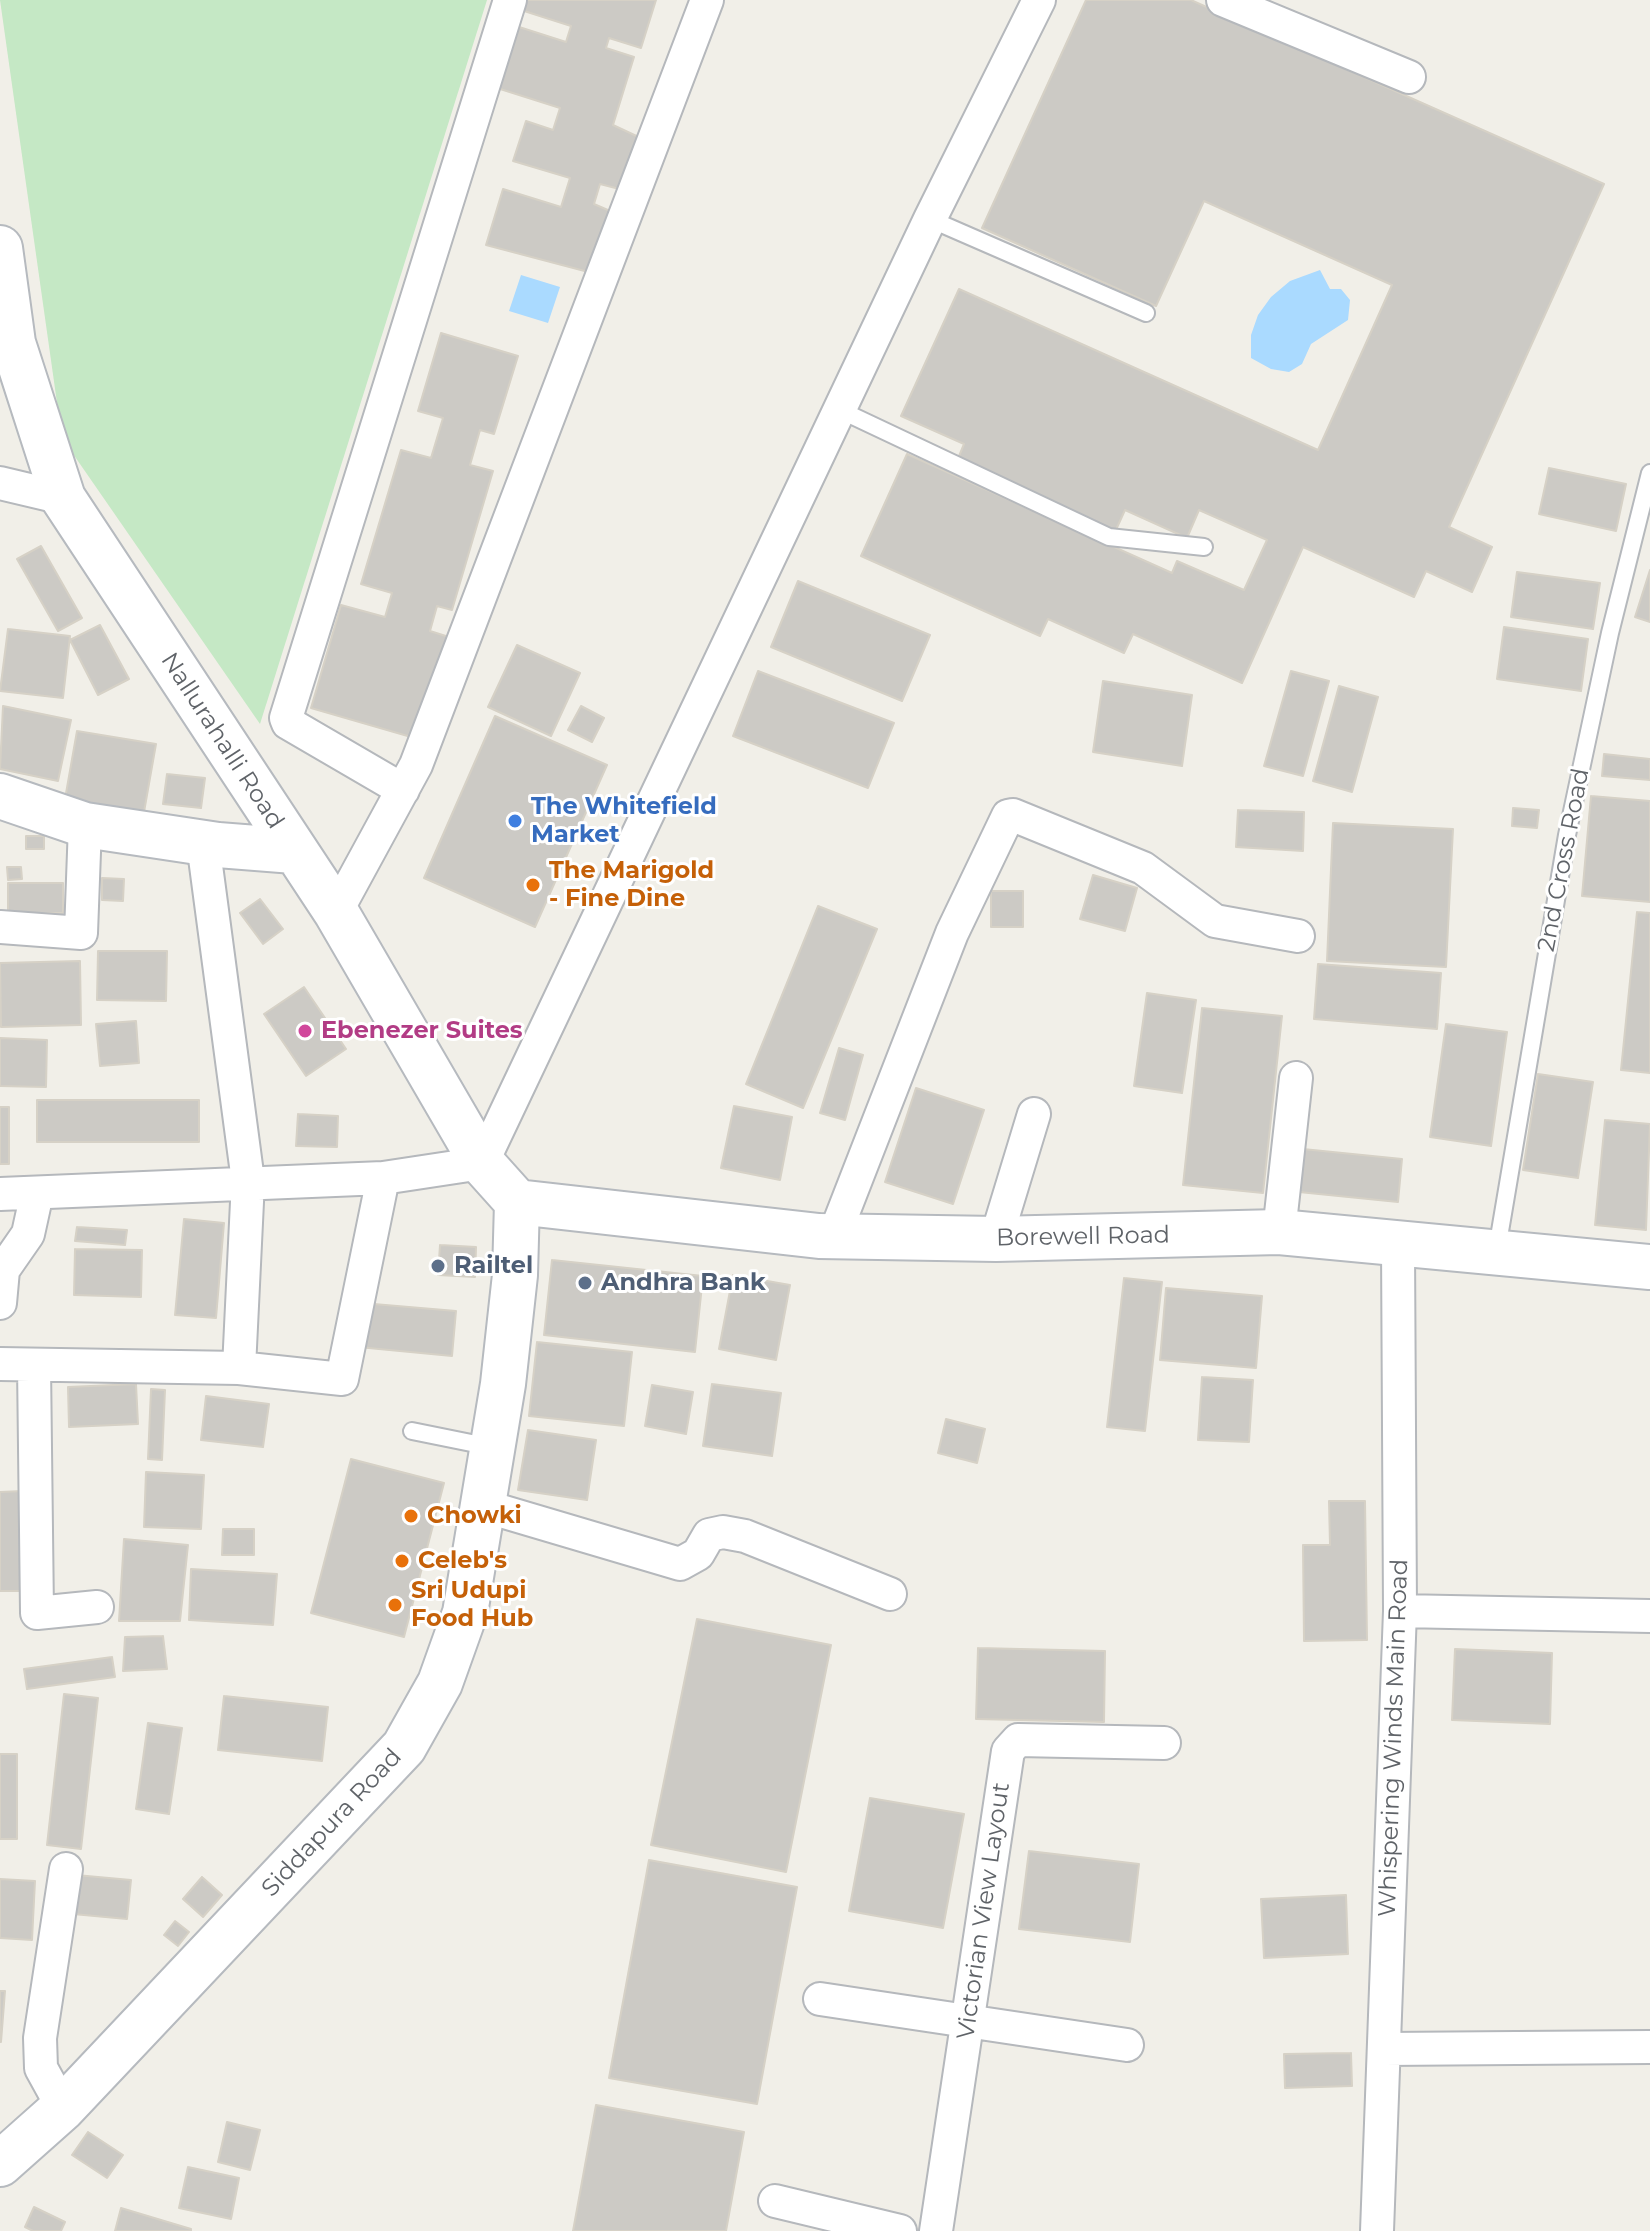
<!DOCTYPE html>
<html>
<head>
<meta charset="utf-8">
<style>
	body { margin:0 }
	canvas { display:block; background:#f1efe8 }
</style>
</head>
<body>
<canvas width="1650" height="2231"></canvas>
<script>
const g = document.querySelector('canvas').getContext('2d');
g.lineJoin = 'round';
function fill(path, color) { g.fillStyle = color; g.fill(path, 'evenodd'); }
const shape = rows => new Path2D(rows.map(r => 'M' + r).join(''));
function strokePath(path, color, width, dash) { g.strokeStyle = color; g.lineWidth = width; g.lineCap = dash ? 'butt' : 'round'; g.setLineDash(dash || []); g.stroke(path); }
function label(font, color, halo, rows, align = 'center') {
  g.font = font + ' Montserrat,sans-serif'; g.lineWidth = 6; g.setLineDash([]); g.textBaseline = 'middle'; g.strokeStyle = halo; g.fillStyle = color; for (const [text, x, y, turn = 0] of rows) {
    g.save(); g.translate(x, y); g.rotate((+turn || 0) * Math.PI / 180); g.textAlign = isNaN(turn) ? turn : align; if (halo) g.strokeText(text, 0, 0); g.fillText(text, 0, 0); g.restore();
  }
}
fill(shape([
	[0,0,487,0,260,724,62,438]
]), '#c5e8c5');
fill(shape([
	[1320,270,1330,289,1341,289,1350,300,1348,320,1311,344,1302,364,1289,372,1271,369,1251,358,1251,335,1258,315,1271,297,1290,281],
	[521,275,560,287,548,323,509,311]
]), '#aadaff');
const building = shape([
	[524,0,656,0,641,48,609,38,606,48,634,57,613,125,645,140,627,191,600,184,594,204,617,214,596,274,486,245,503,189,561,207,570,178,513,161,526,121,553,130,560,108,497,88,516,26,566,42,571,26,521,10,524,0],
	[1086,0,1191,0,1604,184,1449,527,1492,547,1472,592,1426,571,1414,597,1303,547,1242,683,1133,634,1124,653,1048,619,1040,636,861,556,907,454,1172,573,1177,561,1244,590,1267,540,1199,510,1187,538,1125,510,1115,532,957,461,964,444,901,416,959,289,1318,450,1392,285,1204,201,1156,306,982,228,1086,0],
	[441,333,518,356,494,434,480,430,470,465,493,471,452,610,437,606,430,631,449,637,418,739,311,708,341,605,385,617,392,593,361,584,401,450,431,458,443,418,418,411,441,333],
	[1549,468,1626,484,1616,531,1539,514,1549,468],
	[41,546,82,618,58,631,17,559,41,546],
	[1650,570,1650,622,1635,617,1650,570],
	[1517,572,1600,583,1593,629,1511,617,1517,572],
	[798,581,930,635,902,701,771,647,798,581],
	[100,625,129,679,98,695,70,640,100,625],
	[1504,627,1588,639,1581,691,1497,679,1504,627],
	[8,629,70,636,63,698,0,691,8,629],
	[517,645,580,673,551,736,488,707,517,645],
	[758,671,894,723,868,788,733,736,758,671],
	[1291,671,1329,681,1303,776,1264,766,1291,671],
	[1103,681,1192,695,1182,766,1093,752,1103,681],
	[1339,686,1378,697,1352,792,1313,781,1339,686],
	[3,706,71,720,58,781,0,769,3,706],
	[581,706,604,718,592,742,568,730,581,706],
	[495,716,607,765,535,927,424,878,495,716],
	[77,731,156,744,144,812,65,799,77,731],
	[1604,754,1650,759,1650,780,1602,776,1604,754],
	[167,774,205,778,201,808,163,804,167,774],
	[1591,796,1650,801,1650,902,1582,896,1591,796],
	[1513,808,1539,810,1537,828,1512,826,1513,808],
	[1238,810,1304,812,1303,851,1236,847,1238,810],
	[1333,823,1453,829,1446,967,1327,961,1333,823],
	[26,836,44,836,44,849,26,849,26,836],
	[7,867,21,867,22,879,8,880,7,867],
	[1093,875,1137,888,1125,931,1080,919,1093,875],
	[102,878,124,879,123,901,102,900,102,878],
	[8,883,63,883,63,913,8,913,8,883],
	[991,891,1023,891,1023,927,991,927,991,891],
	[260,899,283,929,263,944,240,913,260,899],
	[818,906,877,929,803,1108,746,1084,818,906],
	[1637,912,1650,913,1650,1073,1621,1070,1637,912],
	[98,951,167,951,166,1001,97,1000,98,951],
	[80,961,81,1025,1,1027,0,963,80,961],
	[1318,964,1441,973,1437,1029,1314,1019,1318,964],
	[304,987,346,1049,306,1076,264,1014,304,987],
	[1147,993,1196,1000,1182,1093,1134,1086,1147,993],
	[1202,1008,1282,1016,1263,1193,1183,1185,1202,1008],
	[136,1021,139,1063,100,1066,96,1024,136,1021],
	[1446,1024,1507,1032,1491,1146,1430,1137,1446,1024],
	[0,1038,47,1040,46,1087,0,1086,0,1038],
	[839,1048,863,1055,845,1120,820,1113,839,1048],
	[1538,1074,1593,1082,1578,1178,1523,1170,1538,1074],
	[916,1088,984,1110,953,1204,885,1182,916,1088],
	[37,1100,199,1100,199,1142,37,1142,37,1100],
	[734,1106,792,1117,780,1180,721,1168,734,1106],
	[0,1107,9,1107,9,1164,0,1164,0,1107],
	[298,1114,338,1116,337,1147,296,1146,298,1114],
	[1605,1120,1650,1124,1646,1230,1595,1225,1605,1120],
	[1293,1148,1402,1159,1398,1202,1289,1191,1293,1148],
	[184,1219,224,1223,216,1318,175,1315,184,1219],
	[77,1227,127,1230,125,1245,75,1241,77,1227],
	[440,1245,476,1247,475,1277,438,1275,440,1245],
	[75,1249,142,1250,141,1297,74,1295,75,1249],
	[552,1260,703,1276,695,1352,544,1335,552,1260],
	[733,1275,790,1285,776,1360,719,1349,733,1275],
	[1124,1278,1162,1282,1145,1431,1107,1427,1124,1278],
	[1166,1288,1262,1296,1256,1368,1160,1360,1166,1288],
	[362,1303,456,1311,452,1356,358,1347,362,1303],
	[537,1342,632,1352,624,1426,529,1416,537,1342],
	[1202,1377,1253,1380,1249,1442,1198,1440,1202,1377],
	[136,1384,138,1424,69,1427,68,1387,136,1384],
	[712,1384,781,1393,772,1456,703,1446,712,1384],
	[652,1385,693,1392,686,1434,645,1426,652,1385],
	[151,1389,165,1390,162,1460,148,1459,151,1389],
	[206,1396,269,1404,263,1447,201,1440,206,1396],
	[946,1419,985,1429,977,1463,938,1453,946,1419],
	[528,1430,596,1440,587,1500,518,1490,528,1430],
	[351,1459,444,1483,404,1637,311,1613,351,1459],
	[146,1472,204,1475,201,1529,144,1527,146,1472],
	[23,1491,25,1591,0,1591,0,1492,23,1491],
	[1329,1501,1365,1501,1367,1640,1304,1641,1303,1545,1330,1545,1329,1501],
	[223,1529,254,1529,254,1555,222,1555,223,1529],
	[124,1539,188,1545,180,1621,119,1621,124,1539],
	[191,1569,277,1574,273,1625,189,1620,191,1569],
	[697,1619,831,1645,786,1872,651,1845,697,1619],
	[163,1636,167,1669,123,1671,125,1637,163,1636],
	[978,1648,1105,1651,1104,1722,976,1719,978,1648],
	[1455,1649,1552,1653,1550,1724,1452,1720,1455,1649],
	[112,1657,115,1677,27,1689,24,1669,112,1657],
	[64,1694,98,1698,81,1849,47,1845,64,1694],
	[224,1696,328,1707,322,1761,218,1750,224,1696],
	[148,1723,182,1728,169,1814,136,1809,148,1723],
	[0,1754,17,1754,17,1839,0,1839,0,1754],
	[870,1798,964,1814,943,1928,849,1911,870,1798],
	[1029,1851,1139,1864,1130,1942,1019,1929,1029,1851],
	[649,1860,797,1887,757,2104,609,2078,649,1860],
	[76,1875,131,1880,127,1919,73,1914,76,1875],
	[202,1877,222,1895,203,1917,183,1899,202,1877],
	[0,1879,35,1881,32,1940,0,1938,0,1879],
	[1346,1895,1348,1954,1264,1958,1261,1899,1346,1895],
	[175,1921,189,1932,178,1946,164,1935,175,1921],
	[0,1991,5,1991,1,2042,0,2042,0,1991],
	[1351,2053,1352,2086,1285,2088,1284,2054,1351,2053],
	[596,2105,744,2132,726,2231,573,2231,596,2105],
	[227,2122,260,2130,250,2170,218,2162,227,2122],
	[88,2132,123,2155,107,2178,72,2155,88,2132],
	[188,2167,239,2178,231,2219,179,2208,188,2167],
	[34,2207,65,2222,61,2231,33,2231,25,2227,34,2207],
	[121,2208,191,2229,191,2231,115,2231,121,2208]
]);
fill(building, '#cccac5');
strokePath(building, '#d6d1c6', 2);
const lane = shape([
	[930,219,1146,313],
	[840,410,1109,537,1204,547],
	[1497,1249,1567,835,1610,633,1650,473],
	[412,1431,491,1447]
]);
const street = shape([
	[1223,0,1409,77],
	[0,483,63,498],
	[403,790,288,723,286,718,510,0],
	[203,843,248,1181,239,1368],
	[336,912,416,765,707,0],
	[0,927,81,933,85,825],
	[0,1194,383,1178,482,1163,930,219,1039,0],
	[1279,1232,1296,1078],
	[834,1236,952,933,1008,816,1013,815,1143,868,1215,921,1298,936],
	[996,1239,1034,1114],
	[0,1303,3,1270,28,1234,37,1193],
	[0,1364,239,1368,342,1379,383,1178],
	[34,1365,37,1613,97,1607],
	[484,1506,680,1564,698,1554,709,1535,723,1532,745,1536,890,1594],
	[1400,1611,1650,1616],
	[820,1999,1127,2045],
	[1384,2049,1650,2047],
	[63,2108,41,2068,40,2038,66,1869],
	[775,2201,900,2231],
	[936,2231,1008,1751,1018,1740,1164,1743],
	[1377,2231,1400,1611,1398,1245]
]);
const secondary = shape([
	[0,248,13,343,63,498,336,912,482,1163,517,1202],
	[0,796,85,825,218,845,294,851],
	[517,1202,819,1236,996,1239,1279,1232,1650,1267],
	[0,2164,63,2108,404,1747,440,1683,465,1613,503,1384,515,1275,517,1202]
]);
strokePath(lane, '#b5b8bc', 20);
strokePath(street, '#b5b8bc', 36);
strokePath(secondary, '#b6babf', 48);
strokePath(lane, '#fff', 16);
strokePath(street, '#fff', 32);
strokePath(secondary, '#fff', 44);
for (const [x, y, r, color] of [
	[515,821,8,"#3f7fe0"],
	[533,885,8,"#e8710a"],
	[305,1031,8,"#d1479c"],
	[438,1266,8,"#5c6f8a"],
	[585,1283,8,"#5c6f8a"],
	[411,1516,8,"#e8710a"],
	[402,1561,8,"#e8710a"],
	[395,1605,8,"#e8710a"]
]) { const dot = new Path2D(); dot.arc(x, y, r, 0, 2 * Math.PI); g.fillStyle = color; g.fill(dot); strokePath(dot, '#fff', 3); }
label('24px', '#5f6368', '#fff', [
	["Nallurahalli Road",222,741,57],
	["2nd Cross Road",1564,860,-79],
	["Borewell Road",1083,1237,-1],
	["Whispering Winds Main Road",1394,1738,-88],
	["Siddapura Road",332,1823,-47],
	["Victorian View Layout",984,1911,-82]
]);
label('bold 24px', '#366cbe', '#fff', [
	["The Whitefield",531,807],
	["Market",531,835]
], 'left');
label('bold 24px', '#c56008', '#fff', [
	["The Marigold",549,871],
	["- Fine Dine",549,899],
	["Chowki",427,1516],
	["Celeb's",418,1561],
	["Sri Udupi",411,1591],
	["Food Hub",411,1619]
], 'left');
label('bold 24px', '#b23c85', '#fff', [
	["Ebenezer Suites",321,1031]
], 'left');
label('bold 24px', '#4e5e75', '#fff', [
	["Railtel",454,1266],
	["Andhra Bank",601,1283]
], 'left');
</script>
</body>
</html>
